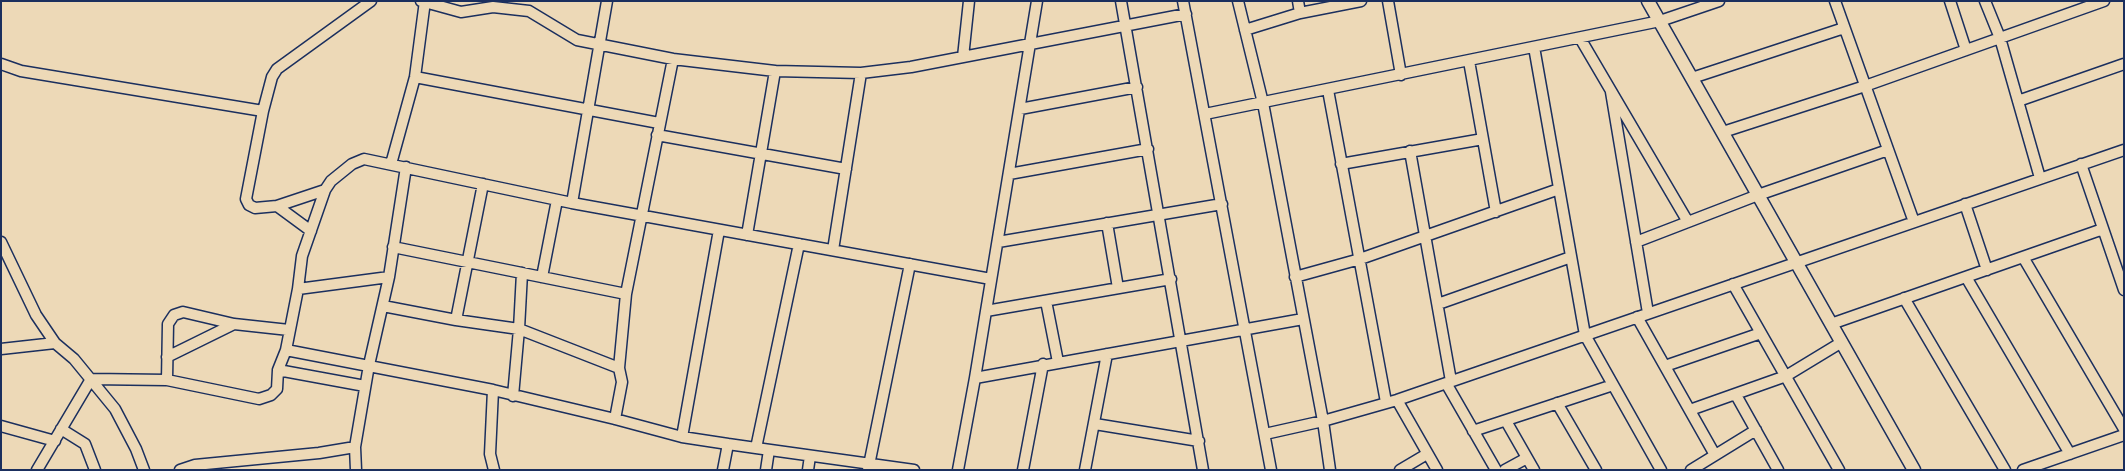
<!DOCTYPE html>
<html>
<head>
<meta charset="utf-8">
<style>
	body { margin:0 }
	#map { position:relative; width:2125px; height:471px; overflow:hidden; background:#edd9b7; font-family:Itim,sans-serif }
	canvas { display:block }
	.frame { position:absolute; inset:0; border:2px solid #1b2f5e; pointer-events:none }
</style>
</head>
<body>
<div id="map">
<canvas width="2125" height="471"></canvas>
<div class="frame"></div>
</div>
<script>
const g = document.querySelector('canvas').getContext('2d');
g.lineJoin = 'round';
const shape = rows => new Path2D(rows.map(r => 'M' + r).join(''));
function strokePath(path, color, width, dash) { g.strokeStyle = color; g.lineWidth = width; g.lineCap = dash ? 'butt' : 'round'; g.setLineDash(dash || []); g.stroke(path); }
const minor = shape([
	[421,1,461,12,493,7,529,11,577,40,673,59,775,71,861,73,911,67,1186,14],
	[1121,1,1203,470],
	[1183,1,1271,470],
	[1238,1,1263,103,1323,421,1330,470],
	[1298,1,1300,13],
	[1388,1,1401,75],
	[1835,1,1914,222],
	[1950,1,1966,50],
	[1985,1,2000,38,2040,178],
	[1245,30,1300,13,1361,1],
	[1580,38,1688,222],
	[1534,47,1585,335,1661,470],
	[963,57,969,1],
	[1469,61,1496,212],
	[1,64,21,71,263,111],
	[415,77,659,123],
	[1692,78,1844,28],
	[1328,90,1386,402],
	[1611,92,1648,313],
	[2018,101,2124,64],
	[1020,109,1137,87],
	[1205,114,1660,21,1719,1],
	[1723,132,1865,86,2104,1],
	[657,135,846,169],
	[1410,151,1451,381],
	[391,164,415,77,425,1],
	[1341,164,1483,139],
	[2081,164,2124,290],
	[1009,174,1148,149],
	[325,190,277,206,255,208,249,205,246,199,263,111,272,77,277,69,371,1],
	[572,203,607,1],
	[1965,204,1987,270],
	[277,206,311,231],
	[1107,223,1118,288],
	[747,235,775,71],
	[1,242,36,315,55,343,74,359,115,409,136,449,144,470],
	[998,242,1222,204],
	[1636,242,1758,195,1888,150],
	[799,244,756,448,914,470],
	[393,247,626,294],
	[833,250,861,73],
	[2023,257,2124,429],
	[542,277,557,200],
	[1295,277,1360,259,1559,189],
	[1966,277,2070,454],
	[1733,284,1839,470],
	[298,289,302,256,325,190,331,181,352,164,364,159,572,203,991,279],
	[1904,298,2005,470],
	[1046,301,1058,362],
	[1438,304,1571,257],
	[383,306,456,320,519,329,619,368],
	[986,311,1171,279],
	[1637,317,1715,455],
	[456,320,483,184],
	[1831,324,2103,229],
	[1,349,55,343],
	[286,350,493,390,615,419,682,437,728,444],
	[167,357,234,324],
	[1665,366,1761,333],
	[278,370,365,386],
	[975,378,1303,319],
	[167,380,259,399,271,395,277,389,278,370,286,350,298,289,389,277],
	[1446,383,1496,470],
	[493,390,490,454,494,470],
	[1736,395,1778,470],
	[513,396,519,329,522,273],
	[1397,400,1437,470],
	[1557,403,1596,470],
	[1690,410,1786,376,1842,342],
	[615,419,622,382,619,368,626,294,673,59],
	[1506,421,1534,470],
	[1095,424,1199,441],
	[1,426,55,441],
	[61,429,85,444,95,470],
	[1473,431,1613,385],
	[1265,434,1323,421,1397,400,2124,150],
	[682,437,719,230],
	[355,447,356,470],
	[37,470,91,379,167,380,168,324,174,315,183,312,234,324,289,330],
	[180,470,195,465,319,453,355,447,369,365,389,277,406,167],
	[723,470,728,444,756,448],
	[766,470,769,450],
	[808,470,810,456],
	[868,470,910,264],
	[958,470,975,378,1037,1],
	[1023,470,1043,364],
	[1085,470,1107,354],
	[1400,470,1427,454],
	[1505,470,1527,458],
	[1691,470,1756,430],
	[2023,470,2124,435]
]);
const tertiary = shape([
	[1648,1,1914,470]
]);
strokePath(minor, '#1b2f5e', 13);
strokePath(tertiary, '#1b2f5e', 15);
strokePath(minor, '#edd9b7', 10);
strokePath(tertiary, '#edd9b7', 12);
</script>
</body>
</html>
